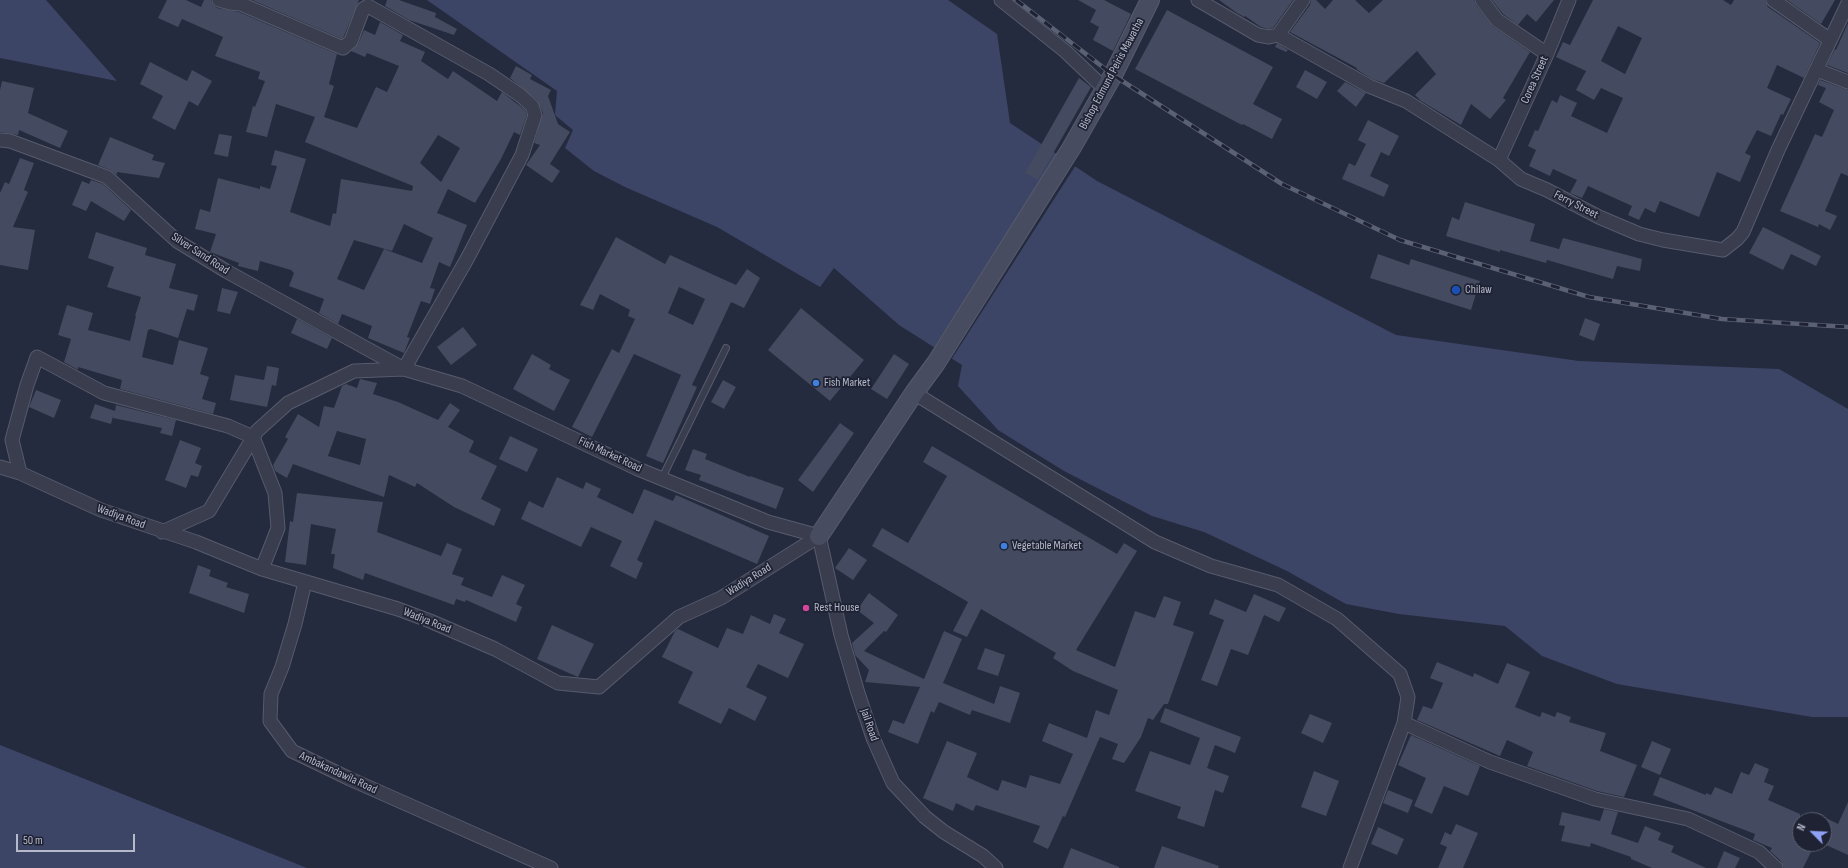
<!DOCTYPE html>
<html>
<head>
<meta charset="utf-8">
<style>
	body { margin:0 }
	#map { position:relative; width:1848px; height:868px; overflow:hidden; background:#252b3e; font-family:"Sofia Sans Condensed",sans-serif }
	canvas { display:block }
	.north { position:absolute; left:1792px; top:812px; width:40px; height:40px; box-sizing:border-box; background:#1e2233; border:1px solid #5a5e6f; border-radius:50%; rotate:294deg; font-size:11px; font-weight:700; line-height:16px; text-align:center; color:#b5b9c9 }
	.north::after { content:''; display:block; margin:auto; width:14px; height:18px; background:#8fa1f4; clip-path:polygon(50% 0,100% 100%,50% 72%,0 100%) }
	.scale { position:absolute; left:16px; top:834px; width:119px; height:18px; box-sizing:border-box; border:2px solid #b5b9c9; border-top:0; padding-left:5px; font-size:12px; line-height:14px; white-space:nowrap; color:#b5b9c9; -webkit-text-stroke:3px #1e2233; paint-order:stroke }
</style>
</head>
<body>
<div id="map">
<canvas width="1848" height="868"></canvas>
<div class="north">N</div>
<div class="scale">50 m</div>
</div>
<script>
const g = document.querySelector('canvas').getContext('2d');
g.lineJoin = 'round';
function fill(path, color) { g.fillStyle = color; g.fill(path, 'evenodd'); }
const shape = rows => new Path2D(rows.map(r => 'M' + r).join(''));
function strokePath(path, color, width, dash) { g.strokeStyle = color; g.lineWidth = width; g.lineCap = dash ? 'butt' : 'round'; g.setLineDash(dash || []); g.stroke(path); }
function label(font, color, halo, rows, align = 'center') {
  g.font = font + ' "Sofia Sans Condensed",sans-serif'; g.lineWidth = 3.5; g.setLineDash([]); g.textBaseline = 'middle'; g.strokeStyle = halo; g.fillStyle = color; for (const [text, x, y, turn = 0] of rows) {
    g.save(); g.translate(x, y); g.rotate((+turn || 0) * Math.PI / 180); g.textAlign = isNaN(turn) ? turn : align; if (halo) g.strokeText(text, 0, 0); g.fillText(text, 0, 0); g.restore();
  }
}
fill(shape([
	[0,0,46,0,117,81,0,58],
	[427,0,948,0,997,34,1010,123,1097,181,1396,335,1579,361,1779,369,1848,409,1848,717,1812,717,1617,684,1542,656,1505,626,1399,614,1346,604,1287,571,1204,532,1152,516,1064,471,998,430,958,386,962,365,899,325,834,268,820,287,717,227,625,187,594,171,565,148,573,130,555,115,557,91],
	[0,745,307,868,0,868]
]), '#3c4566');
fill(shape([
	[1058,153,1076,165,951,360,933,349]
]), '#252b3e');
fill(shape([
	[167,0,186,0,201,7,204,0,211,0,213,5,217,8,239,12,337,54,329,84,334,86,324,117,357,128,376,87,387,92,399,66,367,53,365,57,351,51,358,44,364,30,375,35,380,22,403,35,400,41,425,52,421,61,448,79,453,71,497,101,502,92,525,110,527,115,520,135,514,132,501,159,475,203,448,189,437,213,467,225,450,267,439,262,430,288,435,289,430,304,421,301,407,337,410,338,404,353,368,338,372,326,342,314,338,324,319,313,324,299,289,286,294,273,291,270,260,261,258,271,238,266,239,263,210,252,216,234,195,229,200,209,210,212,218,178,260,189,260,186,270,189,277,166,271,165,275,150,306,159,290,212,330,226,333,213,336,214,341,179,412,191,413,186,305,142,315,117,276,104,267,137,246,132,253,106,255,107,265,81,258,79,260,72,215,56,223,37,182,19,178,27,158,18],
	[438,135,460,148,441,182,420,163],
	[404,224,433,238,422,263,384,249,364,290,337,279,354,240,392,251],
	[252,0,359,0,344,36,342,39],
	[387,0,399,0,436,13,435,17,457,29,454,35,409,20,385,6],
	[1078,0,1104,0,1131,14,1113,51,1093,40,1099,27,1090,22,1096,10],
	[1219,0,1293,0,1273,28,1269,29,1261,27,1245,16,1244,17,1237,13],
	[1311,0,1316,0,1325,9,1333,0,1355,0,1369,13,1383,0,1474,0,1476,5,1492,26,1530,52,1503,98,1506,100,1490,119,1471,104,1461,125,1421,101,1415,95,1436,74,1417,51,1384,83,1372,79,1356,69,1357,68,1290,32,1310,5],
	[1492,0,1554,0,1536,22,1527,14,1518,25,1503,14],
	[1593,0,1723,0,1731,5,1734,0,1765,0,1768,7,1820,43,1804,78,1777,65,1767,88,1791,99,1783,115,1781,114,1771,136,1757,130,1745,153,1751,156,1740,182,1717,172,1699,217,1660,201,1655,213,1645,208,1639,220,1628,215,1632,206,1588,186,1582,198,1570,193,1577,180,1553,169,1550,176,1529,166,1536,150,1528,146,1535,130,1538,131,1552,100,1557,103,1560,95,1577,103,1571,116,1607,133,1623,98,1601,88,1594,100,1576,90,1586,71,1556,57,1563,42,1570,45],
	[1618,26,1642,38,1625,74,1601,61],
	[1787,0,1835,0,1821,24],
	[1167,10,1273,67,1253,104,1282,119,1272,139,1243,124,1242,125,1135,69],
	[1848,23,1848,73,1827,65,1835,49,1836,50],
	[1277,43,1288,50,1286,52,1275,47],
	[150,62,187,81,192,70,212,81,198,106,189,101,175,130,152,118,163,96,140,84],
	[516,66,532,75,530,79,551,90,548,96,558,124,570,132,550,164,560,171,552,183,526,165,540,145,534,143,543,113,537,100,510,78],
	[1305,70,1327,82,1317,99,1296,87],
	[1079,78,1091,87,1038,180,1025,173],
	[1820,80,1848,90,1848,176,1841,173,1825,211,1837,216,1830,230,1819,224,1818,227,1780,211,1815,134,1822,137,1834,110,1819,102,1826,88,1818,85],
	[2,81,34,88,28,113,68,131,60,148,19,130,18,135,0,132,0,90],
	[1345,82,1366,93,1356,107,1337,91],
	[1368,120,1399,136,1389,156,1381,152,1370,176,1389,185,1384,197,1342,179,1349,163,1355,166,1366,144,1358,140],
	[219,134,232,136,228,157,214,154],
	[110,137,154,155,152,160,165,163,159,178,117,172,117,175,110,170,98,165],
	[20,158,34,163,24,190,28,192,13,227,35,230,28,270,0,265,0,193,5,182,9,184],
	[91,180,103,184,131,210,124,221,91,201,86,211,72,205,82,181,89,184],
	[1465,202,1535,224,1530,241,1559,249,1563,238,1642,259,1640,271,1617,266,1613,279,1547,260,1546,263,1500,250,1500,252,1446,236,1452,217,1459,220],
	[1763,227,1821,256,1816,266,1791,254,1783,270,1749,253],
	[96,232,147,248,145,255,176,264,169,288,198,295,194,311,187,309,178,338,151,329,148,330,142,357,173,365,179,340,208,348,200,374,209,377,202,399,216,403,213,414,120,389,122,380,78,367,78,370,64,362,71,339,58,335,67,305,93,313,88,330,130,341,136,316,135,316,141,297,107,287,114,267,88,258],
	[616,237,665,264,670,255,736,285,747,269,760,278,744,308,731,302,692,385,697,387,663,463,646,456,681,375,634,354,592,437,572,427,612,349,619,353,635,319,628,316,630,310,600,294,593,310,580,305],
	[679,287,705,299,693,325,668,313],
	[1378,254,1409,265,1411,259,1480,281,1471,310,1370,278],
	[222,288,238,292,230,314,217,311],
	[801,308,864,360,830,401,768,350],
	[1585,318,1600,324,1594,341,1579,335],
	[297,319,332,338,327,349,291,333],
	[463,327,477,345,451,365,437,347],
	[532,354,551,365,549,369,570,380,554,411,513,389],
	[894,354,909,364,887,399,871,389],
	[267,366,279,368,276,386,272,385,267,407,230,400,235,375,264,380],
	[360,379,377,383,373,394,398,402,438,420,450,403,460,410,448,427,474,441,469,452,497,466,481,499,501,509,494,526,454,507,417,483,415,487,389,475,384,497,293,464,287,478,275,471,273,465,288,439,285,437,298,414,319,427,324,406,334,408,342,386,346,384,357,388],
	[337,431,366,439,360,465,328,456],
	[723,380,736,387,724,409,711,402],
	[36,390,61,400,54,418,29,407],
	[95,404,115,411,116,405,176,420,172,436,160,433,162,428,113,418,113,416,111,424,90,418],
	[840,423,854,433,813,492,798,480],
	[510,436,538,449,527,472,499,459],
	[180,440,201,448,195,463,202,466,198,477,191,475,186,488,165,480],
	[932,446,1117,554,1124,543,1137,551,1076,650,1115,667,1135,611,1155,618,1164,596,1181,602,1173,625,1194,632,1168,704,1164,704,1153,720,1148,718,1141,737,1124,763,1112,759,1118,744,1100,737,1065,817,1063,816,1048,849,1033,842,1040,826,976,805,973,811,956,803,953,811,923,798,947,741,977,753,967,777,998,791,1002,780,1026,788,1030,775,1060,784,1073,754,1042,741,1049,723,1087,738,1096,710,1109,715,1118,690,1073,671,1053,658,1056,653,981,609,967,637,953,631,968,602,872,546,882,528,908,543,947,476,923,462],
	[693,449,707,454,705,459,750,477,750,476,784,488,776,509,699,480,701,475,685,470],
	[557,477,583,489,586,482,601,489,597,497,633,514,644,489,673,501,676,495,769,536,757,564,655,520,637,560,643,563,636,579,610,566,622,541,591,527,581,547,521,519,529,501,543,508],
	[297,493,383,502,377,532,441,556,447,543,462,549,452,574,464,578,461,585,492,597,502,575,525,585,516,604,522,607,516,622,466,600,465,602,456,599,454,605,365,573,363,580,333,568,335,554,331,554,336,529,311,524,306,565,285,562,290,521,293,522],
	[849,548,867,560,853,580,835,568],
	[198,565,211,570,209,576,228,583,226,587,249,594,244,613,189,593],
	[869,593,898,615,886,632,884,631,864,651,924,679,944,631,962,639,943,683,994,704,1000,686,1020,693,1010,723,972,710,970,715,939,702,934,713,931,711,918,744,888,732,893,720,904,724,920,687,865,682,869,670,855,655,852,643,874,623,857,610],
	[1254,594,1286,608,1279,622,1264,615,1248,655,1231,649,1217,686,1201,680,1224,620,1209,614,1215,599,1246,612],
	[774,614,786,619,779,633,804,644,788,678,758,664,746,687,767,697,755,721,729,708,721,724,678,703,693,672,662,657,675,631,678,629,718,648,727,628,743,634,751,615,770,624],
	[552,625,594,644,578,677,537,659],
	[985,648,1005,655,998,676,977,669],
	[1437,662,1473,677,1474,673,1498,684,1507,663,1530,672,1515,707,1540,717,1542,712,1555,717,1557,712,1571,717,1569,722,1606,733,1600,751,1637,765,1624,797,1597,791,1527,766,1533,752,1507,740,1500,756,1417,720,1423,706,1432,709,1443,683,1430,678],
	[1165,708,1241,737,1235,753,1215,745,1207,768,1229,776,1223,793,1215,790,1204,827,1177,818,1181,807,1135,791,1150,751,1190,765,1200,738,1160,722],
	[1310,714,1332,723,1323,743,1301,733],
	[1411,735,1480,766,1468,796,1444,786,1432,814,1414,806,1426,778,1398,765],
	[1652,741,1671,749,1660,775,1641,767],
	[1755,763,1769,769,1764,782,1774,786,1768,800,1800,814,1800,844,1815,844,1803,868,1784,868,1780,860,1770,851,1772,848,1753,840,1755,834,1653,795,1660,777,1706,795,1706,793,1711,795,1715,787,1732,794,1741,772,1749,775],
	[1314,771,1339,781,1326,816,1301,807],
	[1388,790,1413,800,1408,813,1383,803],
	[1848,802,1848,855,1824,844,1824,817,1838,824],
	[1604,809,1618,812,1611,834,1638,843,1645,826,1661,833,1658,840,1674,846,1671,852,1706,868,1652,868,1631,859,1631,857,1591,843,1590,847,1561,841,1565,826,1559,825,1562,812,1600,821],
	[1456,824,1478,833,1463,868,1438,868,1447,847,1440,844,1445,832,1451,835],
	[1378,827,1404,839,1397,855,1371,844],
	[1162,846,1219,866,1218,868,1154,868],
	[1071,848,1119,867,1119,868,1063,868],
	[1724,851,1740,858,1735,868,1717,868]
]), '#444a5f');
const lane = shape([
	[662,478,726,348]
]);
const street = shape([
	[1001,0,1065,51,1105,89],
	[1198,0,1258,35,1269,37,1278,35,1369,86,1406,101,1499,160,1521,179,1547,190,1599,217,1639,234,1663,240,1723,250,1737,239,1743,232,1778,150,1848,3],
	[1482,0,1497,20,1547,54],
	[1773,0,1830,40],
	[1278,35,1303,0],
	[1817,70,1848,82],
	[0,140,10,141,107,177,177,241,226,271,404,369,462,386,638,469,768,522,819,536],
	[1499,160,1547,54,1569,0],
	[914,393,1155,542,1211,566,1278,585,1337,619,1400,674,1408,697,1404,723,1350,868],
	[0,467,20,473,101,510,196,542,262,569,398,609,430,621,495,649,558,683,599,687,679,617,721,598,819,536],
	[20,473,12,440,27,385,37,357,104,393,228,426,253,437,275,493,278,528,262,569],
	[162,532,209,511,257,431,288,403,354,371,404,369,467,259,522,155,535,115,532,106,520,95,489,74,368,6,363,9,351,41,343,48,241,4,230,3,219,0],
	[819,536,841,635,858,693,873,738,893,783,925,817,944,832,983,856,996,868],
	[305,582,295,624,282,667,271,694,270,721,292,751,350,779,551,868],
	[1404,723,1490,762,1595,799,1688,819,1759,852,1776,868]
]);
const secondary = shape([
	[819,536,914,393,936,363,1072,147,1113,75,1150,0]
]);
strokePath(lane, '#575b6c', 8);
strokePath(street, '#575b6c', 15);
strokePath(secondary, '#575b6c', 20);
strokePath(lane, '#393d4e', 6);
strokePath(street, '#393d4e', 13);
strokePath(secondary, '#474c60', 18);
const rail = shape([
	[1016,0,1113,75,1282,184,1400,240,1589,297,1722,319,1848,327]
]);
strokePath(rail, '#5b6174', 4.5);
strokePath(rail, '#1e2233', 3, [9]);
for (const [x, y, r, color] of [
	[1456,290,5,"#1a4fb4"],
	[816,383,4,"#3f7fe0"],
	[1004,546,4,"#3f7fe0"],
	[806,608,4,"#d1479c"]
]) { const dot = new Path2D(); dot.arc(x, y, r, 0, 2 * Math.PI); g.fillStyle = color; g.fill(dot); strokePath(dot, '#1e2233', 1.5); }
label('12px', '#b5b9c9', '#1e2233', [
	["Bishop Edmund Peiris Mawatha",1112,74,-62],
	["Corea Street",1535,80,-66],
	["Ferry Street",1576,205,27],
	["Silver Sand Road",200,254,33],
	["Fish Market Road",610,455,25],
	["Wadiya Road",121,517,20],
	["Wadiya Road",749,580,-32],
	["Wadiya Road",427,621,22],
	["Jail Road",869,725,71],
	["Ambakandawila Road",338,773,25]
]);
label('12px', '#b5b9c9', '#1e2233', [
	["Chilaw",1465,290],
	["Fish Market",824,383],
	["Vegetable Market",1012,546],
	["Rest House",814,608]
], 'left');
</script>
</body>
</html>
